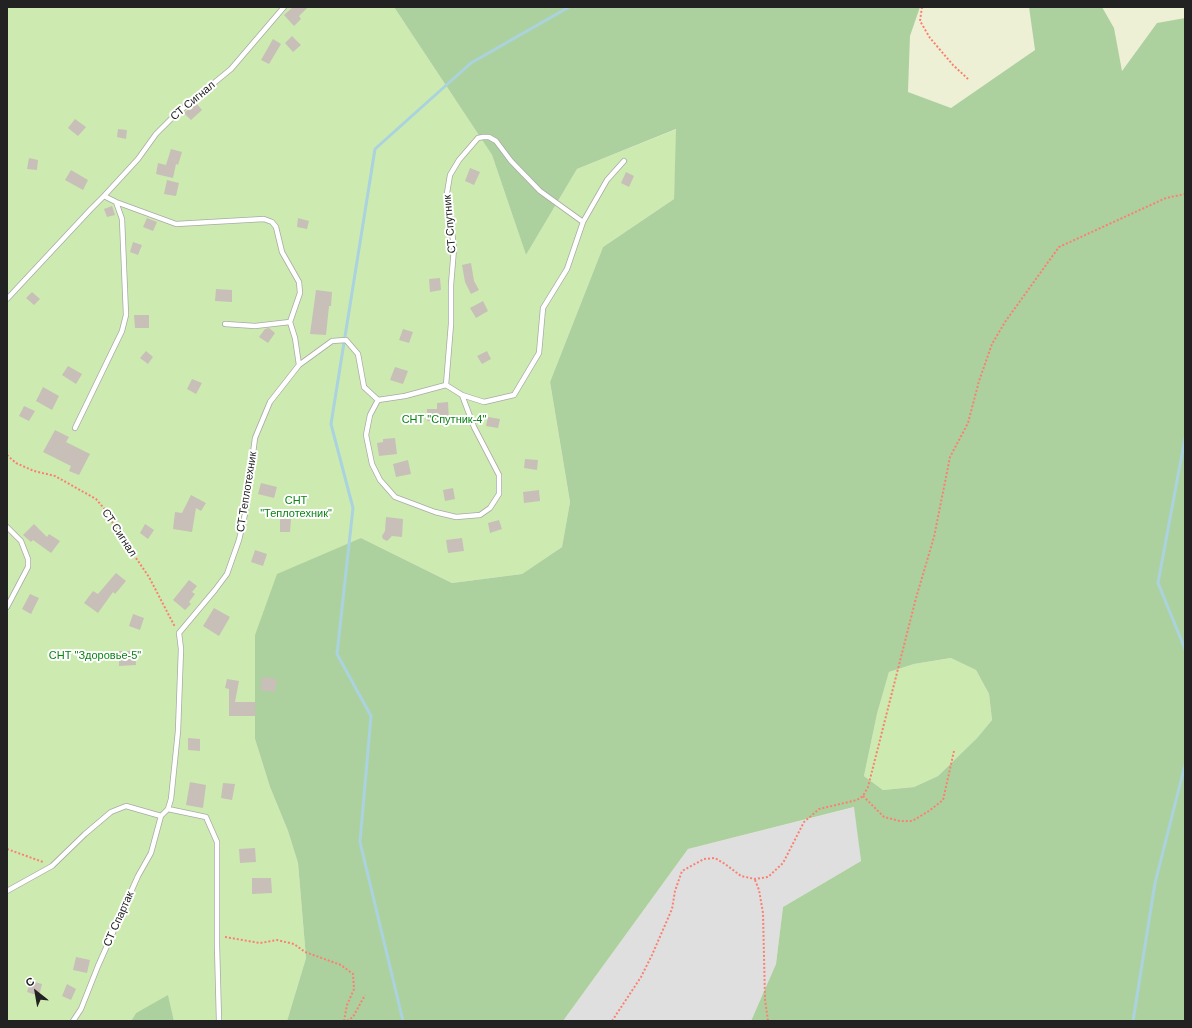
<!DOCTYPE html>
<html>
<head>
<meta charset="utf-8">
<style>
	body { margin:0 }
	#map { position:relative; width:1192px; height:1028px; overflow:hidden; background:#f2efe9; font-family:Arial,sans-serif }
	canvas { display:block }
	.frame { position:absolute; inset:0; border:8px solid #222; pointer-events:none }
	.north { position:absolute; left:16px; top:972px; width:40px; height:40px; -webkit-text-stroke:3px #fff; paint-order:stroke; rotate:329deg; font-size:11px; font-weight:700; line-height:16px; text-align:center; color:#222 }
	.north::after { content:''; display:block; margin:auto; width:14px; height:18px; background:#222; clip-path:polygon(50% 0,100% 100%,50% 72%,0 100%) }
</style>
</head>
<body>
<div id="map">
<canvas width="1192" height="1028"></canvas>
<div class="frame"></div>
<div class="north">С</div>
</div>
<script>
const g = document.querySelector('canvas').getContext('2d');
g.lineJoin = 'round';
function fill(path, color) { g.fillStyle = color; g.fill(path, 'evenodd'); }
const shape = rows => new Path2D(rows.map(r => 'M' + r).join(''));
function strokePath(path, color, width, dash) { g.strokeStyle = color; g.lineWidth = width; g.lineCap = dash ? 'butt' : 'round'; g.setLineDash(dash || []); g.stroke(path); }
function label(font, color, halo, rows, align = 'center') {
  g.font = font + ' Arial,sans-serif'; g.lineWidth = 4; g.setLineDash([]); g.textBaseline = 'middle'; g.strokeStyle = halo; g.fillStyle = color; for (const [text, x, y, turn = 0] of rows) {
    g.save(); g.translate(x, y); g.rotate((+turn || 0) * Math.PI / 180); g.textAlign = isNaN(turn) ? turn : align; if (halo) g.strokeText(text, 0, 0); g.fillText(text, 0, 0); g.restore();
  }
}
fill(shape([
	[855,807,861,861,783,907,776,964,751,1021,563,1021,688,849]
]), '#e0dfdf');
fill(shape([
	[920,7,1029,7,1035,50,951,108,908,92,910,36],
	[1102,7,1185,7,1185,18,1157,23,1121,72,1114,28]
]), '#eef0d5');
fill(shape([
	[7,7,394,7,492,155,526,255,577,169,677,129,674,199,603,247,550,382,570,502,562,547,522,574,452,583,361,538,255,635,255,739,270,787,288,831,298,863,306,958,287,1021,174,1021,168,996,136,1013,131,1021,7,1021],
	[952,658,976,670,989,694,992,720,977,738,938,776,914,787,883,790,864,776,877,714,889,672,914,664]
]), '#cdebb0');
fill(shape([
	[394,7,920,7,910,36,908,92,951,108,1035,50,1029,7,1102,7,1114,28,1122,71,1157,23,1185,18,1185,1021,751,1021,776,964,783,907,861,861,854,807,688,849,563,1021,287,1021,306,958,298,863,288,831,270,787,255,739,255,635,277,574,361,538,452,583,522,574,562,547,570,502,550,382,603,247,674,199,676,129,577,169,526,255,492,155],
	[951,658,976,670,989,694,992,720,977,738,938,776,914,787,883,790,864,776,877,714,889,672,914,664],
	[168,995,174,1021,131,1021,136,1013]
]), '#add19e');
strokePath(shape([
	[1185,438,1158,583,1185,649],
	[403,1021,360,842,371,716,337,654,353,508,331,424,375,149,471,63,569,7],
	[1133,1021,1155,883,1185,765]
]), '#aad3df', 3);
fill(shape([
	[293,7,308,7,299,16,301,19,294,26,284,15],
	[292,36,301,45,293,52,285,43],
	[273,39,281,44,269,64,261,60],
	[196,103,202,110,191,120,184,113],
	[75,119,86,127,78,136,68,128],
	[118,129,127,130,126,139,117,137],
	[171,149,182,152,178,165,176,164,173,178,156,174,158,163,166,165],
	[29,158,38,160,37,170,27,169],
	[470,168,480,172,474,185,465,181],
	[71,170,88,180,83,190,65,180],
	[626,172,634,176,629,187,621,183],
	[167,180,179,183,176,196,164,194],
	[112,206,115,215,107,217,104,209],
	[147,218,157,222,153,231,143,227],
	[298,218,309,221,307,229,297,227],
	[133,242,142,245,138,255,130,252],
	[471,263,474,281,479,290,471,294,465,282,462,265],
	[440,278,441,290,430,292,429,279],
	[216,289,232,290,232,302,215,301],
	[316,290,332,292,331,306,329,306,326,335,310,334],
	[32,292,40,299,34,305,26,298],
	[483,301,488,311,476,318,470,308],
	[134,315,149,315,149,328,135,328],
	[269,328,275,333,268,343,259,337,265,329],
	[403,329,413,332,409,343,399,340],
	[146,351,153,357,148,364,140,358],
	[487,351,491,359,482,364,477,356],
	[68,366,82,374,76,384,62,375],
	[395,367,408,371,403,384,390,380],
	[192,379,202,383,196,394,187,389],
	[43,387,59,396,52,410,36,401],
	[448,402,449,420,427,421,427,409,437,409,437,403],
	[24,406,35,411,29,421,19,416],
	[488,417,500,419,498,428,486,426],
	[55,430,69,437,66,442,90,454,79,475,69,471,71,466,43,452],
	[395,438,397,454,379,456,377,443,383,442,383,439],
	[525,459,538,460,537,470,524,468],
	[408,460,411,474,396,477,393,464],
	[261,483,277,487,274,498,258,494],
	[453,488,455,499,445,501,443,490],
	[539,490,540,501,524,503,523,492],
	[191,495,206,503,201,511,196,508,192,532,173,529,175,512,182,513],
	[386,517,403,519,402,537,392,536,387,541,383,539,382,536,385,531],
	[280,519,291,519,290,532,280,532],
	[499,520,502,529,490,533,488,523],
	[34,524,47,537,49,534,60,541,51,553,33,540,31,542,23,535],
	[145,524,154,530,148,539,140,533],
	[462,538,464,551,448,553,446,540],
	[255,550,267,554,263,566,251,562],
	[116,573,126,581,115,594,113,592,98,613,84,603,93,591,98,594],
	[189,580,197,586,192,592,195,594,189,602,191,604,185,610,173,600],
	[30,594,39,598,31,614,22,609],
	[214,608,230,617,219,636,203,626],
	[133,614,144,618,140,630,129,626],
	[119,651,135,651,136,665,119,666],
	[262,677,277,679,275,692,260,690],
	[227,679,239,681,235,702,255,702,255,716,229,716,229,689,225,688],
	[188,738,200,739,200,751,188,750],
	[190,782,206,785,203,808,186,805],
	[223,783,235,784,232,800,221,798],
	[255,848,256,862,240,863,239,849],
	[252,878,271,878,272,893,252,894],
	[76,957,90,960,87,973,73,970],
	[31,981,42,984,39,996,27,992],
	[67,984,76,989,71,1000,62,996]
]), '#c7bfb8');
const lane = shape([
	[104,196,138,159,156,134,175,115,231,69,284,7],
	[7,299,91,209,104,196,116,202,176,224,264,219,272,222,276,227,282,252,299,282,300,293,290,322],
	[225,324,255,326,290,322,295,338,299,365],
	[446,385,462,395,474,427,499,475,499,494,490,508,480,515,456,517,435,512,395,497,380,480,372,464,366,435,370,415,378,400,405,396,446,385],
	[446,385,451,324,451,285,454,248,447,193,450,175,459,160,478,138,483,137,489,137,496,141,511,161,540,191,583,222],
	[462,395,484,402,514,395,539,353,543,308,567,269,583,222,607,180,624,161],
	[75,428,122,331,126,315,122,219,116,202],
	[7,527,21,541,28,559,28,567,7,607],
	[168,809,206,817,217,842,217,945,219,1021],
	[7,891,52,866,85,834,111,812,126,806,161,816],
	[73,1021,81,1009,98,966,138,876,151,853,161,816,168,809,171,799,178,731,181,649,179,633,215,590,227,574,239,540,245,514,255,438,270,402,299,365,332,341,346,340,358,354,364,387,378,400]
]);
strokePath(lane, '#a9a9a9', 6);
strokePath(shape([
	[922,7,920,21,930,38,953,65,968,79],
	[7,455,16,463,34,471,55,476,96,499,108,513,114,526,149,577,175,627],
	[863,796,884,817,900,821,912,821,929,811,943,800,954,751],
	[7,849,43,862],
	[755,880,759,890,763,913,765,999,768,1021],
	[225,937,260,943,277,940,294,944,305,952,341,965,353,974,354,989,347,1005,344,1021],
	[347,1021,353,1017,365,995],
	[612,1021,641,977,652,955,672,909,675,891,682,871,704,859,715,858,725,864,741,876,755,879,768,877,783,863,804,822,819,809,857,800,863,796,868,787,916,598,934,537,950,457,968,423,979,381,992,344,1005,322,1059,247,1166,198,1185,194]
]), '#fa8072', 2, [2, 2]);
strokePath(lane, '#fff', 4.5);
label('11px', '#222', '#fff', [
	["СТ Сигнал",193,101,-40],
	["СТ Спутник",450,224,-95],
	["СТ Теплотехник",247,492,-81],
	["СТ Сигнал",119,533,57],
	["СТ Спартак",119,919,-66]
]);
label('11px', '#0c8416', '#fff', [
	["СНТ \"Спутник-4\"",444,420],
	["СНТ",296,501],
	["\"Теплотехник\"",296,514],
	["СНТ \"Здоровье-5\"",95,656]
]);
</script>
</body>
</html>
